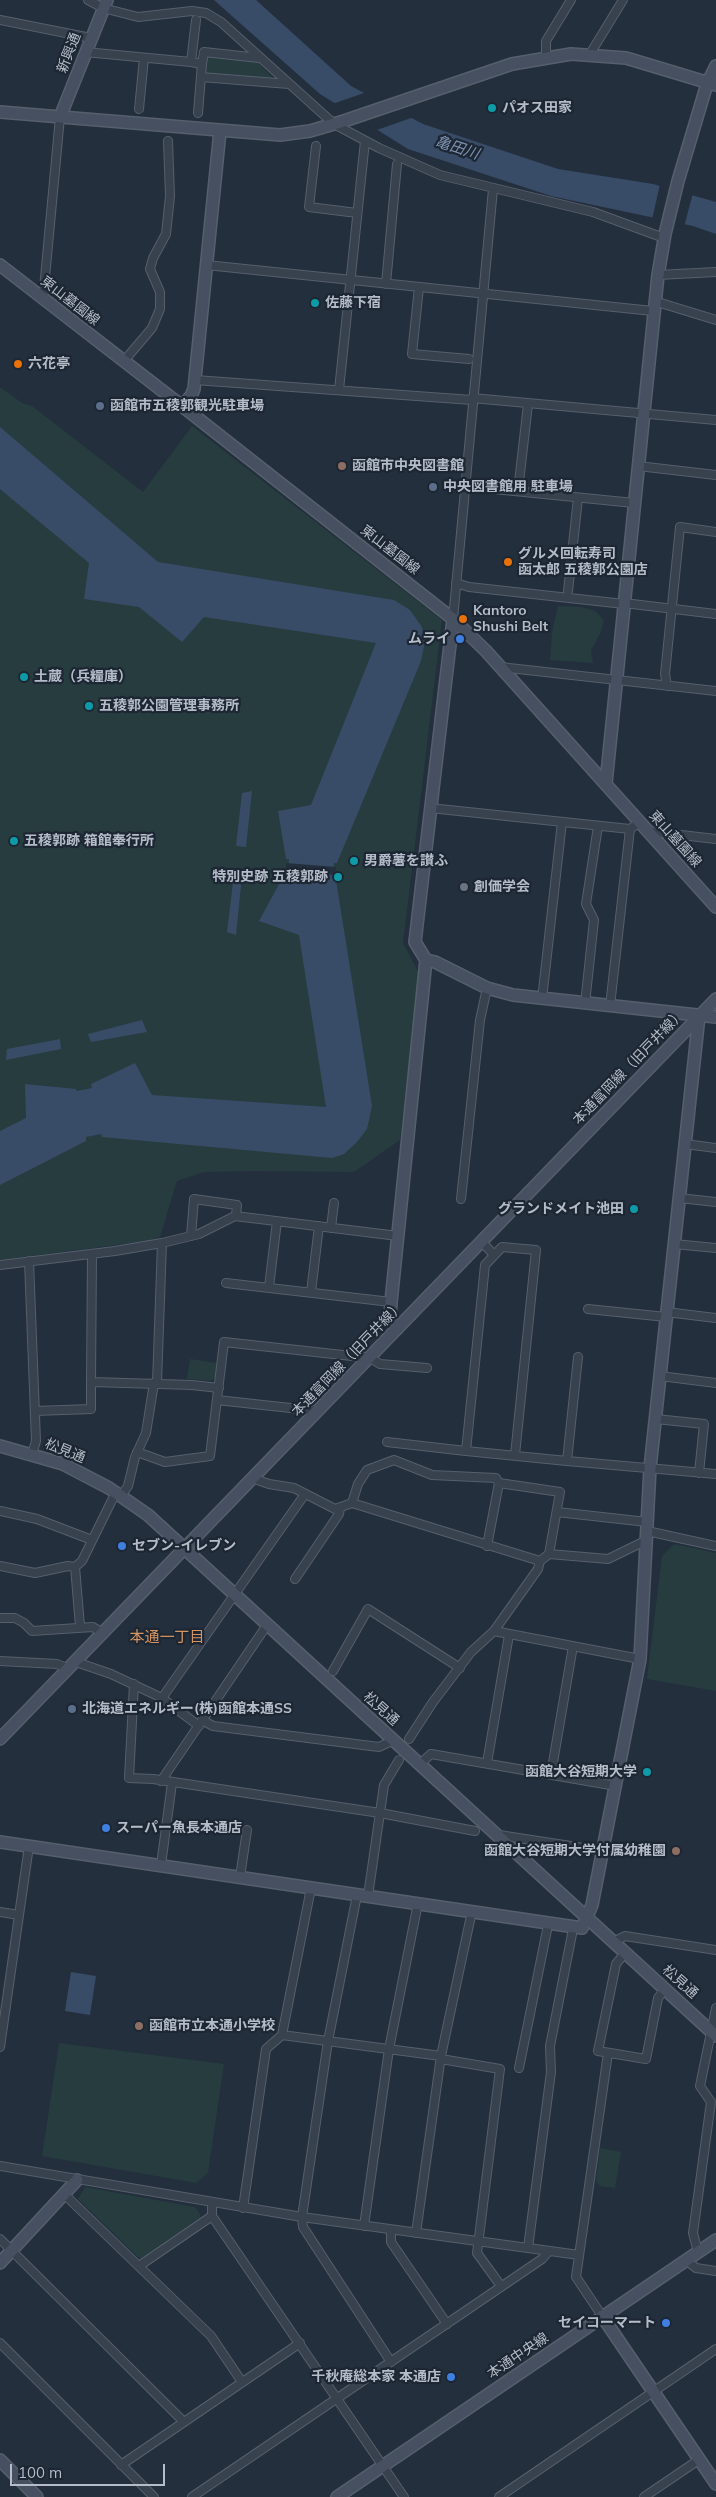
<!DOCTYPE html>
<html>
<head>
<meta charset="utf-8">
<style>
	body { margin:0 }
	#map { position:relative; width:716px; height:2497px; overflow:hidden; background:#242f3e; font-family:Mulish,sans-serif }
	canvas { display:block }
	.scale { position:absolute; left:10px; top:2464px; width:155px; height:22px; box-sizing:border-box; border:2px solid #b4bcc9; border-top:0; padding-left:6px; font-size:15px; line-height:18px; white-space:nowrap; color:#b4bcc9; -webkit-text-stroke:4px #1d2633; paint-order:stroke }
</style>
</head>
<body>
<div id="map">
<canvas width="716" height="2497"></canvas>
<div class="scale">100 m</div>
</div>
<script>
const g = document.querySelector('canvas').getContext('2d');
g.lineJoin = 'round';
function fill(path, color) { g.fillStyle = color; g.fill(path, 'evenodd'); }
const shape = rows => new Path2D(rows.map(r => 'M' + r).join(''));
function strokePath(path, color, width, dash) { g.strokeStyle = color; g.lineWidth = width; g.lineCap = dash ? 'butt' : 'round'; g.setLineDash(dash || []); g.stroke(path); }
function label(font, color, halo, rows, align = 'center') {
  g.font = font + ' Mulish,"Noto Sans JP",sans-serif'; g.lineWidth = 4.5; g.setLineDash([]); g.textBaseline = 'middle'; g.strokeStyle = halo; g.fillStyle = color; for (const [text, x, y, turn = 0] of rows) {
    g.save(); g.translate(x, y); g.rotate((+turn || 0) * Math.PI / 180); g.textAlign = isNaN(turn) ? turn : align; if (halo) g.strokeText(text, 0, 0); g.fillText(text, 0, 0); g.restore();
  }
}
fill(shape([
	[208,55,256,61,274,79,206,74],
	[0,387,22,403,32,406,143,492,192,426,442,620,403,943,419,973,400,1140,354,1172,254,1171,204,1172,177,1181,160,1237,147,1241,0,1260],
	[558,606,581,607,595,611,604,620,600,634,591,650,593,663,550,660,552,632],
	[190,1359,217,1363,215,1378,211,1381,187,1379],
	[674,1544,716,1553,716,1691,647,1679,662,1556],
	[59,2043,224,2064,208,2173,196,2183,42,2156],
	[600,2148,621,2152,615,2188,600,2186,596,2181],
	[85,2187,195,2207,200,2214,200,2218,141,2258,138,2257,78,2199]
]), '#263c3f');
fill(shape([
	[214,0,256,0,351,86,423,124,558,169,653,184,716,202,716,234,693,226,551,196,408,149,320,94],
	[0,427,158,562,394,600,410,610,422,627,424,646,421,661,337,863,334,863,333,879,336,880,372,1106,367,1129,357,1142,344,1154,332,1158,102,1137,101,1134,86,1137,86,1141,0,1185,0,1131,26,1118,25,1084,76,1089,77,1091,92,1088,91,1084,135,1063,152,1095,326,1107,299,935,259,921,284,875,288,875,289,859,286,859,278,811,311,805,376,643,204,617,182,642,139,607,84,599,89,563,0,489],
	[252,791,246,847,236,846,242,793],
	[234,874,242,876,236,935,227,932],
	[142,1020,147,1032,91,1042,88,1034],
	[60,1039,61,1049,6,1060,7,1049],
	[71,1972,96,1976,90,2015,65,2011]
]), '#394c67');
fill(shape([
	[367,92,414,117,374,131,332,104],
	[660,184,693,193,684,227,652,220],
	[286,863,336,867,335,875,286,870]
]), '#242f3e');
const street = shape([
	[88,0,103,8,138,17,192,11,206,13,221,22,334,124,379,148,440,175,593,212,664,238],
	[0,20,91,38],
	[85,52,191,62,196,20],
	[590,54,623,0],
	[546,56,546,41,571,0],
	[191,62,202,64,198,113],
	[202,64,204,52,259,58],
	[201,77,289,84],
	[139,109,144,58],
	[316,146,309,207,357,213],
	[206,265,653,311],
	[658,275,716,272],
	[386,284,397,164],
	[419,287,412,354,469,359],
	[43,299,60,117],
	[654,301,716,320],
	[124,361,152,328,160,309,160,292,150,269,153,258,166,234,170,196,168,141],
	[195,380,472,400],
	[339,390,365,141],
	[472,398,716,420],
	[638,466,716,475],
	[464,486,634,503],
	[518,491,528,404],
	[456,583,469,587,624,604],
	[568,591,578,498],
	[624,603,716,614],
	[453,619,493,189],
	[500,667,716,691],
	[667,686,665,674,680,527,716,532],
	[430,808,630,829,640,822],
	[647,831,716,839],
	[542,999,562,822],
	[585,1004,594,920,586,904,598,826],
	[610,1006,630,829],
	[685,1144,716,1148],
	[679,1198,716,1202],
	[461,1199,480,1020,487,988],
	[331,1228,334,1203],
	[191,1236,194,1199,237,1205,236,1216],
	[482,1242,494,1255],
	[674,1244,716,1248],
	[92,1254,91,1382,192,1385,219,1388],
	[29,1261,36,1441,32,1454],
	[0,1265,115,1251,162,1243,199,1234,235,1216,398,1236],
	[226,1283,391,1302],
	[269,1287,277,1221],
	[311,1292,319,1226],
	[588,1309,666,1317],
	[666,1312,716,1318],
	[660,1376,716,1383],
	[157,1383,162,1243],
	[217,1400,318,1411],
	[35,1411,91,1409,91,1382],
	[656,1419,704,1424,699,1473],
	[387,1442,466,1451],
	[137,1452,165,1462,210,1456,224,1342,370,1358,380,1364,427,1368],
	[515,1455,536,1250,502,1247,485,1265,466,1451,567,1461,716,1474],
	[567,1461,578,1357],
	[252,1478,269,1484,294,1488,335,1509,352,1503,540,1561],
	[121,1496,128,1486,135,1457,146,1433,154,1383],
	[352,1503,358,1484,367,1470,394,1460,432,1475,496,1478,499,1483,487,1546],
	[0,1511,37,1519,92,1540],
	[557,1512,647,1522],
	[647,1531,716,1546],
	[549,1554,608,1559,647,1540],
	[0,1566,35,1573,68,1566,75,1567,82,1561,116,1492],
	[75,1567,80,1626],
	[295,1579,339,1514,340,1508],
	[0,1618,15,1618,24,1623,32,1631,93,1627,102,1633],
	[494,1631,640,1659],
	[0,1661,57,1664,69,1669],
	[76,1662,111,1674,162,1698,199,1726],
	[333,1671,368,1609,460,1668],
	[134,1684,129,1778,153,1779,380,1813,475,1831],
	[162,1698,305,1494],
	[202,1720,213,1726,379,1747,394,1740],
	[409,1739,433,1702,471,1652,494,1631,538,1569,540,1561,549,1554,560,1492,499,1483],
	[487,1763,509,1635],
	[420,1764,431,1754,616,1786],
	[551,1774,573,1646],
	[161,1781,267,1625],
	[499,1835,603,1851],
	[161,1865,172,1783],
	[240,1877,247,1830],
	[357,1895,328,2041,302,2217,303,2227,391,2362],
	[368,1896,384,1785,399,1760],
	[0,1912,19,1915],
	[613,1942,625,1936,716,1950],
	[625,1953,616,1964,598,2051,646,2059,658,1998,665,1989],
	[282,2035,441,2056],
	[0,2047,29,1846],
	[441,2059,500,2069,477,2253,501,2286],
	[519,2068,547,1930],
	[0,2166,302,2217,579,2255],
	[64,2194,211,2336,242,2382],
	[212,2203,212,2216,404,2497],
	[243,2208,266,2049,282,2035,311,1888],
	[364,2226,389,2049,418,1903],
	[391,2230,391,2242,447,2324],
	[416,2233,441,2056,472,1911],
	[0,2239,184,2422],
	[528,2248,551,2072,550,2046,572,1934],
	[698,2252,693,2233,711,2102,700,2086,716,2008],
	[686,2260,696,2268,716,2271],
	[139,2266,212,2216],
	[602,2316,576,2277,608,2053],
	[0,2343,154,2497],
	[121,2465,300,2343],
	[192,2497,542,2259,549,2251],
	[499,2497,716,2349],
	[644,2497,700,2459]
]);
const secondary = shape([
	[0,112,280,135,310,131,344,121,512,64,571,54,626,58,716,85],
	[60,117,107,0],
	[0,265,182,406,453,619,486,651,716,907],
	[182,406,191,396,194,389,220,131],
	[453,619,415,942,426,960,435,962,487,988,513,995,716,1017],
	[606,783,658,275,665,234,678,181,707,84,716,66],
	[397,1329,390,1319,391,1302,426,960],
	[0,1446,63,1464,109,1488,148,1515,716,2036],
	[0,1739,716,999],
	[0,1842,582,1928,592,1905,640,1659,650,1468,699,1016],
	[0,2263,77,2180],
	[602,2316,716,2484],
	[0,2460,37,2497],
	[337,2497,716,2240]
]);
strokePath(street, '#565f6c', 10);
strokePath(secondary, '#565f6c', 14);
strokePath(street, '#38414e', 8);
strokePath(secondary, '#465061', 11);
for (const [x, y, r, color] of [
	[492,108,5,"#0f9aa8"],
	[315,303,5,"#0f9aa8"],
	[18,364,5,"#e8710a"],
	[100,406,5,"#5c6f8a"],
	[342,466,5,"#8d6e63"],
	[433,487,5,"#5c6f8a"],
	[508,562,5,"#e8710a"],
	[463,619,5,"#e8710a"],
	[460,639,5,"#3f7fe0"],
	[24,677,5,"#0f9aa8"],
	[89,706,5,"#0f9aa8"],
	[14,841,5,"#0f9aa8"],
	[354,861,5,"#0f9aa8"],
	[338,877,5,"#0f9aa8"],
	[464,887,5,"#6b7280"],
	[634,1209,5,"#0f9aa8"],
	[122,1546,5,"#3f7fe0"],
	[72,1709,5,"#5c6f8a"],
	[647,1772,5,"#0f9aa8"],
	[106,1828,5,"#3f7fe0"],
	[676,1851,5,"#8d6e63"],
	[139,2026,5,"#8d6e63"],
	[666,2323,5,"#3f7fe0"],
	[451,2377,5,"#3f7fe0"]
]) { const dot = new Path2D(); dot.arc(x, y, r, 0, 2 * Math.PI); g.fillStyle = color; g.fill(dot); strokePath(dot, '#1d2633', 2); }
label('14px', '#b4bcc9', '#1d2633', [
	["新興通",69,53,-69],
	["東山墓園線",70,301,38],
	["東山墓園線",390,550,38],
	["東山墓園線",675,839,48],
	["本通富岡線（旧戸井線）",629,1067,-46],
	["本通富岡線（旧戸井線）",348,1359,-46],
	["松見通",65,1451,22],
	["松見通",381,1709,42],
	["松見通",680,1982,42],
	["本通中央線",518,2356,-34]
]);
label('bold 14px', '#b4bcc9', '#1d2633', [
	["パオス田家",502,108],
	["佐藤下宿",325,303],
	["六花亭",28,364],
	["函館市五稜郭観光駐車場",110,406],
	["函館市中央図書館",352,466],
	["中央図書館用 駐車場",443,487],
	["グルメ回転寿司",518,554],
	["函太郎 五稜郭公園店",518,570],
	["Kantoro",473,611],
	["Shushi Belt",473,627],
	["ムライ",450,639,"right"],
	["土蔵（兵糧庫）",34,677],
	["五稜郭公園管理事務所",99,706],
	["五稜郭跡 箱館奉行所",24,841],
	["男爵薯を讃ふ",364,861],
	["特別史跡 五稜郭跡",328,877,"right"],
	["創価学会",474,887],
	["グランドメイト池田",624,1209,"right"],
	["セブン-イレブン",132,1546],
	["北海道エネルギー(株)函館本通SS",82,1709],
	["函館大谷短期大学",637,1772,"right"],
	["スーパー魚長本通店",116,1828],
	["函館大谷短期大学付属幼稚園",666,1851,"right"],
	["函館市立本通小学校",149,2026],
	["セイコーマート",656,2323,"right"],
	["千秋庵総本家 本通店",441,2377,"right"]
], 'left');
label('italic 15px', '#7c92b1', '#1d2633', [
	["亀田川",457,148,18]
]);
label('15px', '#d59563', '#1d2633', [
	["本通一丁目",167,1637]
]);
</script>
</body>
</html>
